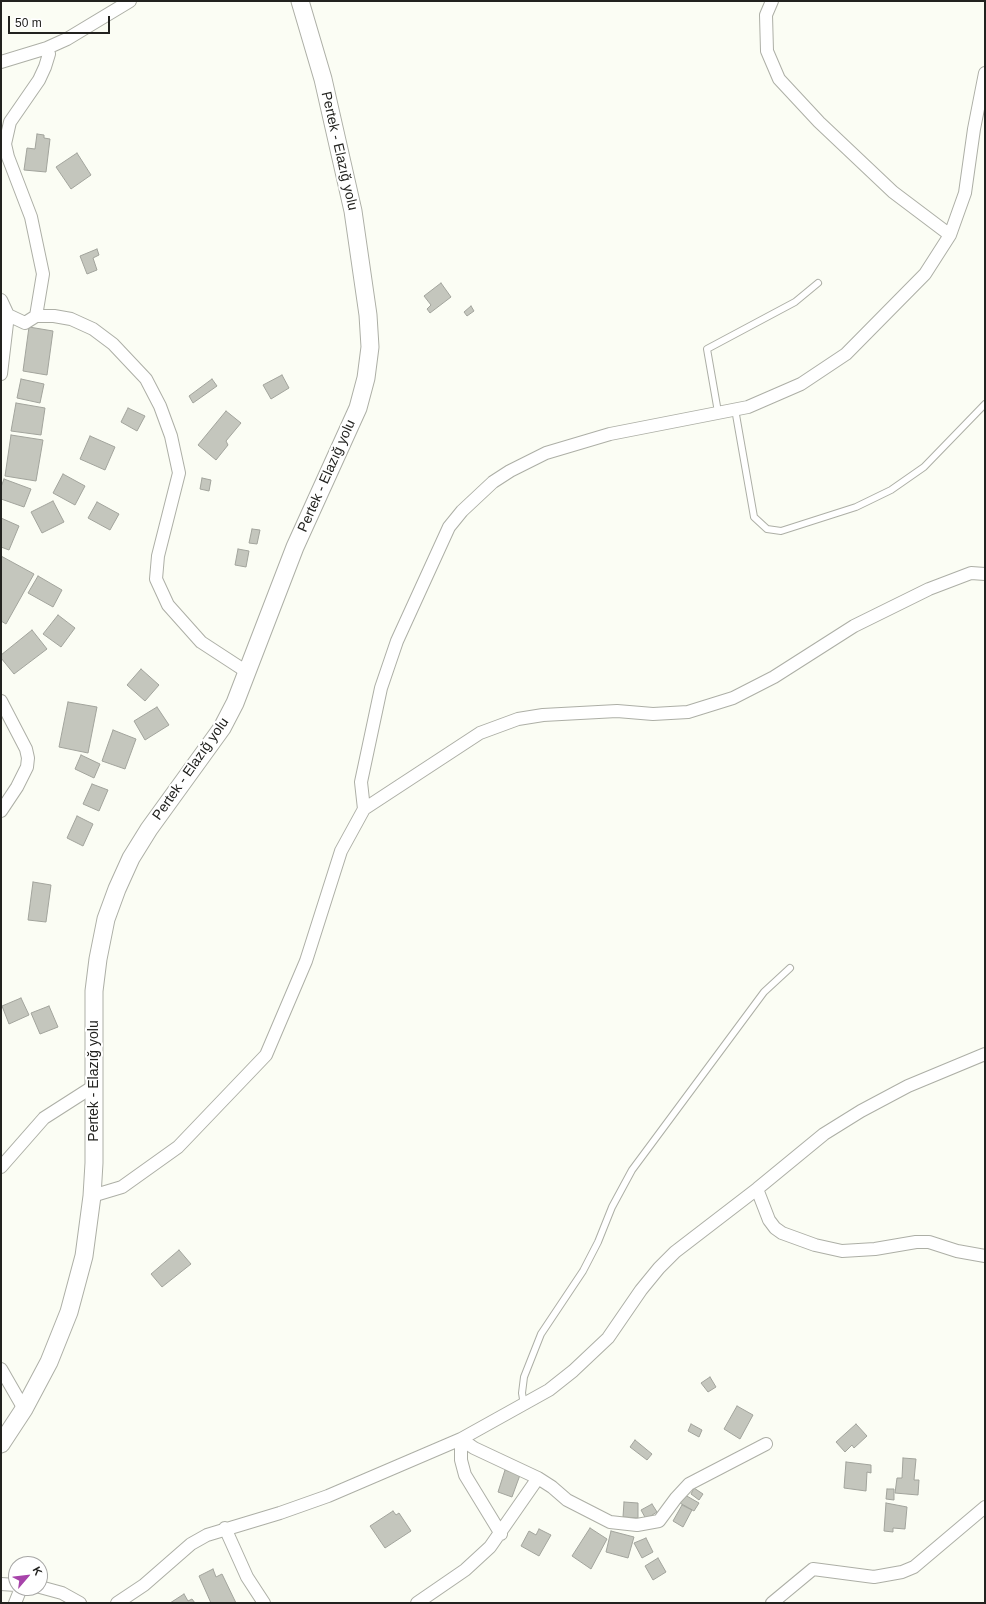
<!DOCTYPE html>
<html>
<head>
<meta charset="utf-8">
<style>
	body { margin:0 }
	#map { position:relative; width:986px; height:1604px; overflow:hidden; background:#fbfdf4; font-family:Helvetica,sans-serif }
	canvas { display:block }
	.frame { position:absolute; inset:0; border:2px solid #22221f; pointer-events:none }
	.north { position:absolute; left:8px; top:1556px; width:40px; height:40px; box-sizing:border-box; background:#fff; border:1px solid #a7a7a5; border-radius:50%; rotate:62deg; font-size:11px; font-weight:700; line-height:16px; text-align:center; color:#22221f }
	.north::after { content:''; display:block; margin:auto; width:14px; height:18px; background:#a744aa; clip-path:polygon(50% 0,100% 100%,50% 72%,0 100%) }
	.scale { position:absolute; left:8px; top:16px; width:102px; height:18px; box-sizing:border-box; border:2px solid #22221f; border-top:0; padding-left:5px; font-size:12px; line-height:14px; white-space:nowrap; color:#22221f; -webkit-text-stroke:3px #fff; paint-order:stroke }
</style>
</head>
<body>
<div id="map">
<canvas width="986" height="1604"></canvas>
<div class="frame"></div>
<div class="north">K</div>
<div class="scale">50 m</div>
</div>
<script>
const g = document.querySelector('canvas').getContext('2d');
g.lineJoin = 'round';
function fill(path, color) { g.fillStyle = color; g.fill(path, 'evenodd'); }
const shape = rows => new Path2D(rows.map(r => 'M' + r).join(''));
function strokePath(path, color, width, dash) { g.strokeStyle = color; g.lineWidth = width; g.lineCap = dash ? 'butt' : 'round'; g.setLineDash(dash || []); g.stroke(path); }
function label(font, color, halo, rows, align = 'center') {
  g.font = font + ' Helvetica,sans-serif'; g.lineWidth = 4; g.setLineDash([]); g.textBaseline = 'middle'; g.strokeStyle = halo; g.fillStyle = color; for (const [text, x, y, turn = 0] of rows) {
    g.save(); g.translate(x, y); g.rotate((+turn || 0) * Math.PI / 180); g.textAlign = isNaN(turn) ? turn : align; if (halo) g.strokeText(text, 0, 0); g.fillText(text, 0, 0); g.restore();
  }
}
const building = shape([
	[37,134,44,135,44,138,50,139,46,172,24,170,27,148,35,149,37,134],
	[77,153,91,175,71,189,56,167,77,153],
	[97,249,99,255,93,258,97,270,87,274,80,256,97,249],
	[441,283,451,297,430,313,427,309,431,305,424,296,441,283],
	[471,306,474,311,467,316,464,312,471,306],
	[29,327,53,331,47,375,23,371,29,327],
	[282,375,289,388,271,399,263,385,282,375],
	[21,379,44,384,40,403,17,398,21,379],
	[212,379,217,386,193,403,189,396,212,379],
	[16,403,45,408,41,435,11,431,16,403],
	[128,408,145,416,137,431,121,422,128,408],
	[226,411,241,423,226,441,228,445,216,460,198,445,226,411],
	[11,435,43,440,36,481,5,476,11,435],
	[90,436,115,447,105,470,80,459,90,436],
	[63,474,85,486,75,505,53,493,63,474],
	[202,478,211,480,209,491,200,489,202,478],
	[4,479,31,489,24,507,1,499,1,487,4,479],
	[53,501,64,522,42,533,31,512,53,501],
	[97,502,119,514,110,530,88,518,97,502],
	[1,518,19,526,9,550,1,547,1,518],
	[252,529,260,530,257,544,249,543,252,529],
	[238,549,249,551,246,567,235,565,238,549],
	[1,556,34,574,6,624,1,621,1,556],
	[38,576,62,590,53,607,28,593,38,576],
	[58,615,75,628,61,647,43,634,58,615],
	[32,630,47,649,14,674,1,658,1,655,32,630],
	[141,669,159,685,145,701,127,685,141,669],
	[68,702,97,707,88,753,59,747,68,702],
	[157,707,169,725,145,740,134,721,157,707],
	[113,730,136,739,125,769,102,761,113,730],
	[81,755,100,764,94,778,75,769,81,755],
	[92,784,108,790,99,811,83,804,92,784],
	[77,816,93,824,83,846,67,838,77,816],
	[33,882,51,885,46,922,28,920,33,882],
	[21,998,29,1015,9,1024,2,1006,21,998],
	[49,1006,58,1027,40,1034,31,1013,49,1006],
	[179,1250,191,1264,162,1287,151,1274,179,1250],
	[710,1377,716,1387,708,1392,701,1383,710,1377],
	[737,1406,753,1415,740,1439,724,1429,737,1406],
	[691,1424,702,1430,699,1437,688,1431,691,1424],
	[856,1424,867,1436,854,1448,852,1445,845,1452,836,1442,856,1424],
	[635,1440,652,1454,647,1460,630,1447,635,1440],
	[903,1458,916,1459,914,1480,919,1480,918,1495,895,1493,897,1478,902,1478,903,1458],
	[846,1462,871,1465,871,1473,867,1472,866,1491,844,1488,846,1462],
	[505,1470,520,1475,512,1497,498,1492,505,1470],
	[694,1488,703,1494,699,1500,691,1494,694,1488],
	[887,1489,894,1489,894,1500,886,1499,887,1489],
	[685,1495,699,1503,694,1511,680,1503,685,1495],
	[624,1502,638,1503,638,1518,623,1517,624,1502],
	[886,1503,907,1507,905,1529,893,1528,893,1532,884,1531,886,1503],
	[652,1504,657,1512,646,1519,641,1510,652,1504],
	[682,1505,692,1510,683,1527,673,1521,682,1505],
	[393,1511,396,1515,399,1513,411,1531,385,1548,370,1526,393,1511],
	[590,1528,607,1539,591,1569,572,1556,590,1528],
	[539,1529,551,1535,539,1556,521,1546,529,1531,536,1535,539,1529],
	[611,1531,634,1537,628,1558,606,1552,611,1531],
	[646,1538,653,1552,642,1558,634,1543,646,1538],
	[658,1558,666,1572,653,1580,645,1566,658,1558],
	[213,1569,216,1577,222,1574,236,1603,211,1603,199,1576,213,1569],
	[184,1594,188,1601,192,1599,195,1603,170,1603,184,1594]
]);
fill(building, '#c4c6bd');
strokePath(building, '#a2a49c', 1);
const service = shape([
	[735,409,754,517,767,529,781,531,856,507,891,490,924,467,985,404],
	[718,412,707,349,795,302,818,283],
	[524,1405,522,1393,524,1377,541,1334,583,1271,598,1242,612,1207,632,1170,764,992,790,968]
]);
const minor = shape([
	[772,1,766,15,767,51,779,79,819,122,893,192,950,235],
	[1,62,47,48,67,39,130,1],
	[1,300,8,315,1,374],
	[1,316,8,315,25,323,36,316,54,316,71,319,93,329,113,344,146,379,160,406,171,436,179,473,158,556,156,579,168,605,201,642,247,672],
	[36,316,43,274,31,217,8,157,5,144,10,122,39,80,45,67,49,54,47,48],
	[1,701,26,749,28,758,27,767,17,787,1,811],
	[364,809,361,782,381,688,397,641,449,527,462,511,493,482,510,471,546,453,610,434,748,407,801,384,846,354,925,274,950,235,965,193,974,129,985,73],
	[1,1167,44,1118,94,1086],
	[757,1189,769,1220,775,1228,782,1233,815,1245,842,1251,875,1249,916,1242,929,1242,957,1251,985,1256],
	[92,1196,122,1187,178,1147,266,1055,306,961,341,851,364,809,480,733,518,719,543,715,617,711,653,714,688,712,733,698,774,677,854,626,929,589,971,573,985,574],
	[1,1369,24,1409],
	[225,1528,247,1577,264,1603],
	[501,1534,465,1475,461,1460,461,1439,549,1390,573,1371,608,1338,641,1290,659,1268,675,1252,757,1189,824,1134,861,1111,908,1086,985,1054],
	[1,1584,16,1585],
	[40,1587,62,1593,80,1603],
	[15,1603,21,1588],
	[117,1603,144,1585,191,1544,207,1535,280,1513,328,1496,461,1439,474,1448,538,1478,552,1487,567,1500,610,1522,637,1525,659,1521,676,1498,689,1484,766,1444],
	[417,1603,465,1570,490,1547,538,1478],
	[772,1603,813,1569,874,1577,902,1572,914,1567,985,1507]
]);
const secondary = shape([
	[1,1444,24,1409,49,1362,69,1312,84,1256,92,1196,94,1163,94,991,98,959,106,919,117,889,131,858,149,829,222,728,235,703,295,547,358,408,366,378,370,347,368,315,353,211,323,79,300,1]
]);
strokePath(service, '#adafa6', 8);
strokePath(minor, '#adafa6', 14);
strokePath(secondary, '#adafa6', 19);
strokePath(service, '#fff', 6);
strokePath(minor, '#fff', 12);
strokePath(secondary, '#fff', 17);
label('14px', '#22221f', '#fff', [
	["Pertek - Elazığ yolu",339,151,77],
	["Pertek - Elazığ yolu",327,476,-66],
	["Pertek - Elazığ yolu",191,769,-55],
	["Pertek - Elazığ yolu",94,1081,-90]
]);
</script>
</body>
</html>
